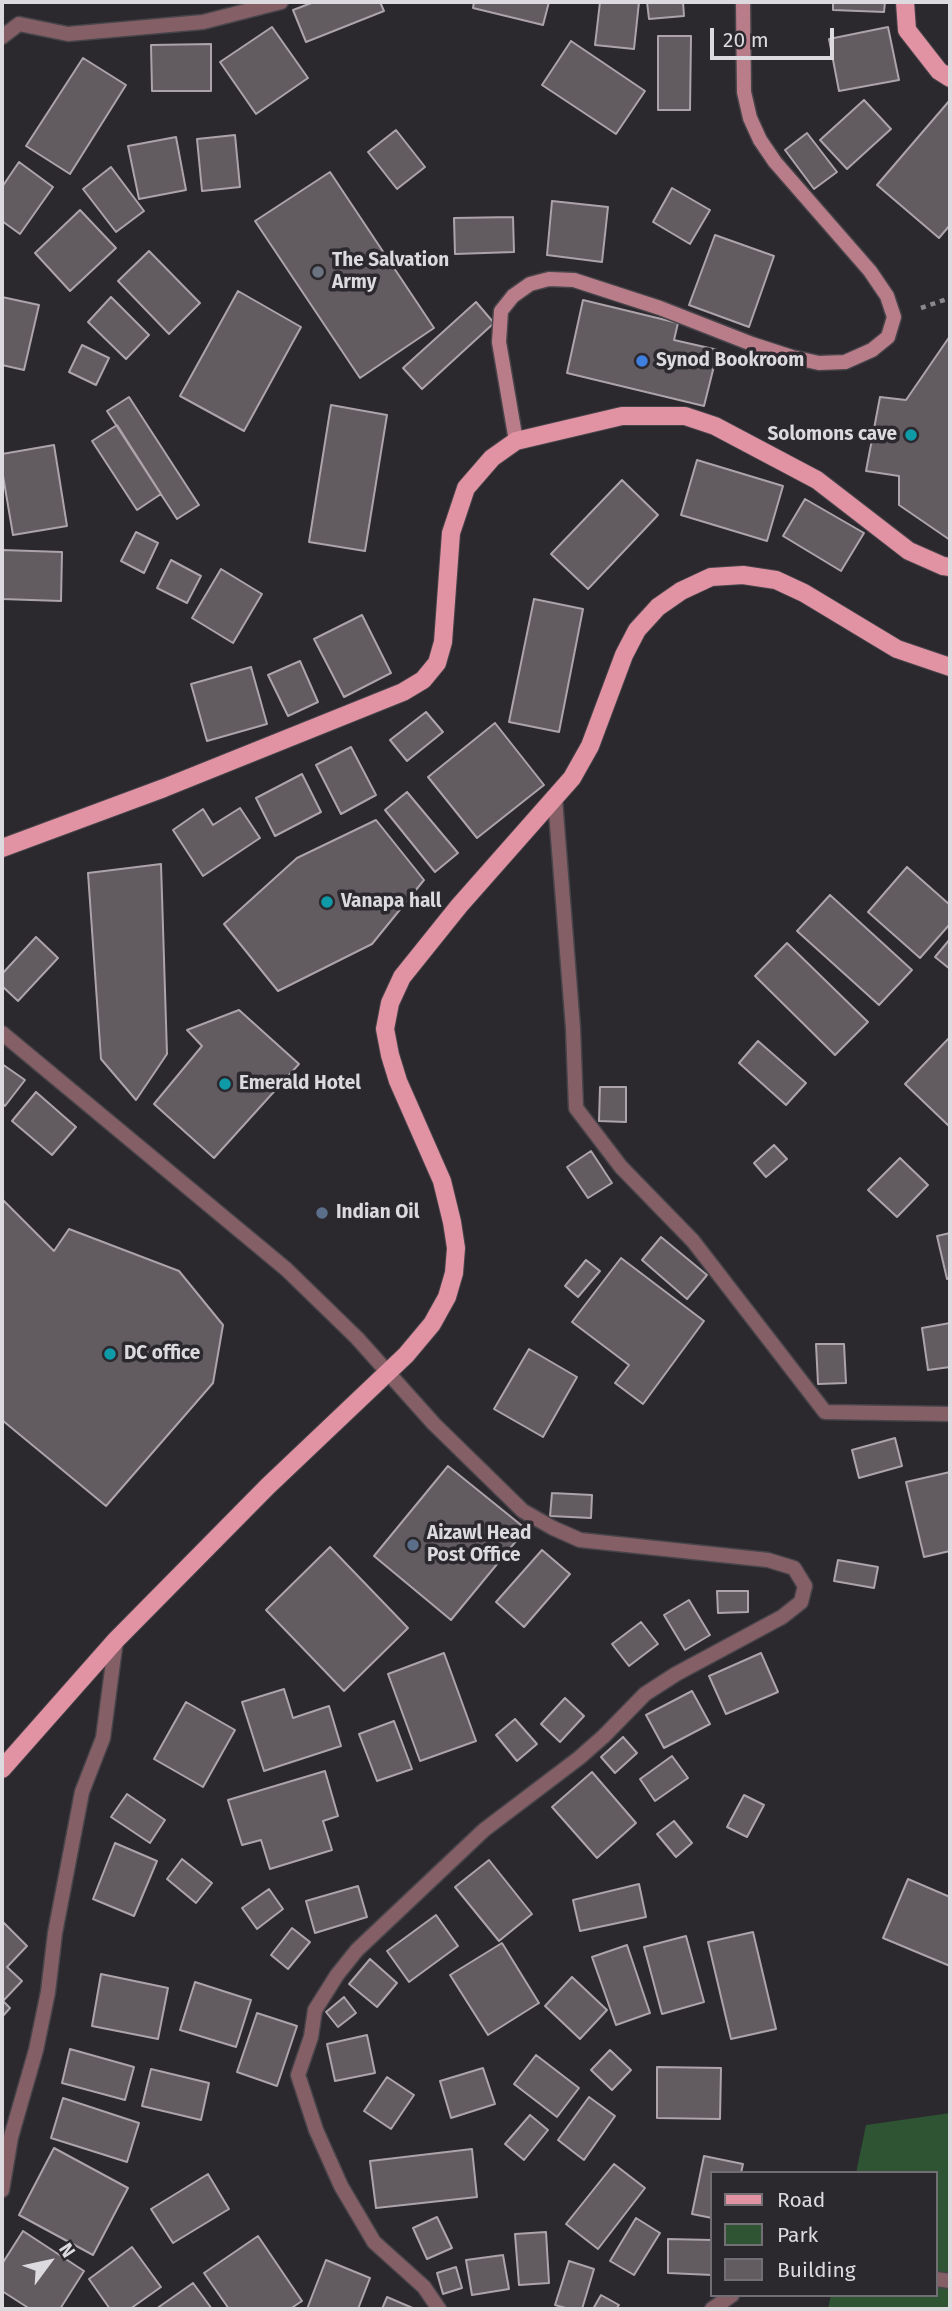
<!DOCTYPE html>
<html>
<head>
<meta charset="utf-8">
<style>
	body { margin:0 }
	#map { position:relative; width:952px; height:2311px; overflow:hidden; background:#2b282e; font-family:"Fira Sans",sans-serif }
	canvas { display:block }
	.frame { position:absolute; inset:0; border:4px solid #dcdade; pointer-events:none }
	.legend { position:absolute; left:710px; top:2171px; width:228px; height:126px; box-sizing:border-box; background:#2b282e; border:2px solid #726f74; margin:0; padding:9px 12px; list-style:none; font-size:21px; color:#dcdade }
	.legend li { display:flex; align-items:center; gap:14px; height:35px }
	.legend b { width:35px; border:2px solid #726f74 }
	.north { position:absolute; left:14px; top:2227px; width:70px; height:70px; -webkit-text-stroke:5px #2b282e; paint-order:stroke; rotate:57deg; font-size:19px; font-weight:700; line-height:28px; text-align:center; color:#dcdade }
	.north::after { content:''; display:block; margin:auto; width:24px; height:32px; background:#dcdade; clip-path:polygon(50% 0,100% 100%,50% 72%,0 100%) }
	.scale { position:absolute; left:710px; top:28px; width:124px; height:32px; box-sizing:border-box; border:4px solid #dcdade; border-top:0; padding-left:9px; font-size:21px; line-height:24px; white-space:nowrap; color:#dcdade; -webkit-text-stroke:5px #2b282e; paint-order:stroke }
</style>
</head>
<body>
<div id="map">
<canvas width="952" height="2311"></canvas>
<div class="frame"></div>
<ul class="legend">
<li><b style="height:9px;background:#e193a3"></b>Road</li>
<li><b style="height:19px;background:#2e5433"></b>Park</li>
<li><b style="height:19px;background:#625b60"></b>Building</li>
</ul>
<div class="north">N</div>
<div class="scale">20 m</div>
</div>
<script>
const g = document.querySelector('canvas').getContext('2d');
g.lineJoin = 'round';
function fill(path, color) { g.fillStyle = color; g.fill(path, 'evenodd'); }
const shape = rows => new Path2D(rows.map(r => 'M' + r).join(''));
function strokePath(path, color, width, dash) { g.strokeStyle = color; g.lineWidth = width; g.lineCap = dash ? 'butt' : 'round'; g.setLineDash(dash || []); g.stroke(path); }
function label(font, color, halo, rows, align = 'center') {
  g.font = font + ' "Fira Sans",sans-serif'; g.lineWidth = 7; g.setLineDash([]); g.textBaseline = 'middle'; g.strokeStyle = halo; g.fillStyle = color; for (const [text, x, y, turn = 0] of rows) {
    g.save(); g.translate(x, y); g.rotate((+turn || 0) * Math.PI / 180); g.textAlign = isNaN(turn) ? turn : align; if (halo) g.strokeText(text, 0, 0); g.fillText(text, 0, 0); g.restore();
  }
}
fill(shape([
	[950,2113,950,2309,828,2309,831,2295,936,2295,936,2173,856,2173,866,2125]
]), '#2e5433');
const building = shape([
	[314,2,380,2,384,11,306,42,293,10,314,2],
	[474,2,549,2,543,25,473,8,474,2],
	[600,2,639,2,634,49,595,45,600,2],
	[647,2,683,2,684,16,649,19,647,2],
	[833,2,885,2,884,12,833,10,833,2],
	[272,27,308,78,256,114,220,62,272,27],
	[888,27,899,80,839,91,829,39,888,27],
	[658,36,691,36,690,110,658,110,658,36],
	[571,41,645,91,616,134,542,85,571,41],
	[211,44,211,91,152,91,151,45,211,44],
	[83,58,126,85,70,174,26,146,83,58],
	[864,100,891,129,847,169,820,140,864,100],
	[950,100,950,225,939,238,877,185,950,100],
	[396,130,425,167,397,189,368,152,396,130],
	[807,133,837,172,814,189,785,150,807,133],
	[235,135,240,187,202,191,197,139,235,135],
	[176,137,186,190,139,199,128,146,176,137],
	[19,162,53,187,20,234,2,221,2,187,19,162],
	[111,167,144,211,116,232,83,189,111,167],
	[330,172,434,328,360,378,255,221,330,172],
	[672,188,710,210,690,244,653,222,672,188],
	[552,201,608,207,602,262,547,255,552,201],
	[80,210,116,248,70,291,35,253,80,210],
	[513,217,514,252,455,254,454,218,513,217],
	[715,235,774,256,749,327,689,305,715,235],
	[149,251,200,303,169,334,118,281,149,251],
	[238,291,301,327,244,431,180,396,238,291],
	[2,297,39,305,24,370,2,365,2,297],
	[111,297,149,335,126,359,88,322,111,297],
	[583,300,678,323,674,340,718,350,704,406,567,373,583,300],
	[476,302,494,323,422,389,403,368,476,302],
	[950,336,950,540,899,505,899,476,866,471,880,397,906,400,950,336],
	[82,345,109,358,96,385,69,372,82,345],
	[129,397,199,505,177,519,107,411,129,397],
	[331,405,387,415,365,551,309,542,331,405],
	[117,425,161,494,137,510,92,441,117,425],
	[54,445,67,526,13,535,2,470,2,454,54,445],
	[697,460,783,486,767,541,681,515,697,460],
	[622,480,658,515,588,589,551,554,622,480],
	[805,499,864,533,841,571,783,536,805,499],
	[136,532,158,543,144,573,121,561,136,532],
	[2,550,62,552,61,601,2,599,2,550],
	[171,560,201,576,187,603,157,588,171,560],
	[221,569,262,594,233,643,192,618,221,569],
	[534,599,583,609,559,732,509,722,534,599],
	[362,615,391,673,344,697,314,639,362,615],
	[300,661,318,702,288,716,268,675,300,661],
	[251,667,267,724,207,741,191,684,251,667],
	[426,712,443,732,407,761,390,740,426,712],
	[495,723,544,785,477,838,428,777,495,723],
	[351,747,376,795,341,814,316,765,351,747],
	[302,774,321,812,275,836,256,798,302,774],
	[407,792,458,853,435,872,385,810,407,792],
	[240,808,260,838,203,876,173,830,203,809,213,825,240,808],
	[376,820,424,880,372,944,278,991,224,924,297,858,376,820],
	[161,864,167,1054,136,1100,101,1059,88,873,161,864],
	[907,867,950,905,950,924,920,958,868,912,907,867],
	[830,895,912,970,879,1005,797,931,830,895],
	[36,937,58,958,18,1001,2,986,2,974,36,937],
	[950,939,950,969,935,957,950,939],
	[787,943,868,1022,835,1055,755,976,787,943],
	[239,1010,299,1064,214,1158,154,1104,202,1046,187,1030,239,1010],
	[950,1037,950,1127,905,1084,950,1037],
	[758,1041,806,1083,786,1105,739,1063,758,1041],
	[2,1064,25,1080,5,1106,2,1103,2,1064],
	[600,1087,626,1087,626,1122,599,1121,600,1087],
	[36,1092,76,1127,52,1155,12,1121,36,1092],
	[774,1145,787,1159,766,1177,754,1163,774,1145],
	[591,1151,612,1183,588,1198,567,1167,591,1151],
	[900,1158,928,1185,897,1217,868,1190,900,1158],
	[2,1199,54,1251,69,1229,179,1271,223,1325,213,1383,106,1506,2,1420,2,1199],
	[950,1233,950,1278,947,1279,937,1236,950,1233],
	[661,1237,707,1275,687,1299,642,1260,661,1237],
	[621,1258,704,1321,643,1404,615,1383,629,1365,572,1322,621,1258],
	[586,1260,600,1271,578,1297,565,1286,586,1260],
	[950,1323,950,1367,928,1370,922,1328,950,1323],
	[816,1344,844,1344,846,1383,818,1384,816,1344],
	[529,1349,577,1377,543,1437,494,1409,529,1349],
	[895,1438,902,1466,859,1478,852,1450,895,1438],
	[448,1466,526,1529,451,1620,374,1556,448,1466],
	[950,1472,950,1551,924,1557,906,1482,950,1472],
	[552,1493,592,1495,591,1518,550,1516,552,1493],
	[330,1547,408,1628,344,1691,266,1610,330,1547],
	[542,1550,570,1574,524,1627,496,1602,542,1550],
	[838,1560,878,1567,874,1588,834,1581,838,1560],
	[717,1591,748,1591,748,1612,718,1613,717,1591],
	[689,1600,710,1635,685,1650,664,1615,689,1600],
	[641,1622,658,1644,629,1666,612,1644,641,1622],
	[444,1653,476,1741,420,1761,388,1674,444,1653],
	[761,1653,778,1692,726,1714,709,1676,761,1653],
	[284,1689,293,1718,329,1706,341,1746,264,1771,242,1702,284,1689],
	[692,1691,710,1724,664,1748,646,1715,692,1691],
	[565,1698,584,1716,560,1742,541,1724,565,1698],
	[186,1702,235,1730,203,1787,154,1759,186,1702],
	[515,1719,537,1744,517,1761,496,1735,515,1719],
	[394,1721,412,1769,377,1781,359,1734,394,1721],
	[623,1737,637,1753,615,1773,601,1757,623,1737],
	[672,1756,688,1778,655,1801,640,1779,672,1756],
	[325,1771,338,1816,323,1821,332,1850,270,1869,261,1840,242,1845,228,1800,325,1771],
	[592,1772,636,1823,597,1858,552,1807,592,1772],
	[127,1794,165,1820,150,1843,111,1817,127,1794],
	[744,1795,764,1805,747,1837,727,1827,744,1795],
	[674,1821,692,1843,676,1857,657,1834,674,1821],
	[115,1843,157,1861,134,1916,93,1899,115,1843],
	[182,1859,212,1883,196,1903,167,1879,182,1859],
	[489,1860,532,1914,499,1941,455,1887,489,1860],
	[908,1879,950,1897,950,1966,883,1938,908,1879],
	[639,1884,646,1917,580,1931,573,1900,639,1884],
	[358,1886,367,1917,315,1933,306,1901,358,1886],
	[269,1889,283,1909,257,1929,242,1908,269,1889],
	[436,1915,458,1946,409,1982,387,1951,436,1915],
	[2,1921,27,1946,7,1967,22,1981,3,2001,10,2008,2,2017,2,1921],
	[292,1928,310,1942,288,1969,271,1955,292,1928],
	[753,1932,776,2029,731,2039,708,1942,753,1932],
	[686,1936,704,2002,662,2014,644,1947,686,1936],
	[502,1943,539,2003,488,2035,450,1975,502,1943],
	[627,1945,650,2013,616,2025,592,1957,627,1945],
	[370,1959,397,1983,377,2007,349,1984,370,1959],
	[101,1974,168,1988,158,2039,92,2026,101,1974],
	[572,1977,607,2010,580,2039,545,2006,572,1977],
	[195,1982,251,2000,236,2047,180,2030,195,1982],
	[344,1997,356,2013,338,2027,326,2012,344,1997],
	[257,2013,297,2026,277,2086,237,2072,257,2013],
	[367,2035,375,2073,335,2081,327,2044,367,2035],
	[70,2049,134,2067,125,2100,62,2083,70,2049],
	[610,2050,631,2070,612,2090,591,2070,610,2050],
	[536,2055,579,2088,557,2117,514,2084,536,2055],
	[657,2067,721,2068,720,2119,657,2118,657,2067],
	[483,2068,495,2104,451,2118,440,2081,483,2068],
	[151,2069,209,2083,201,2120,142,2106,151,2069],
	[387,2077,414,2095,391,2129,364,2111,387,2077],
	[589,2097,615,2116,584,2160,558,2140,589,2097],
	[63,2098,139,2123,127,2162,51,2138,63,2098],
	[530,2115,548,2130,524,2160,505,2144,530,2115],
	[54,2148,128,2188,93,2255,19,2215,54,2148],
	[472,2149,477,2197,376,2208,370,2161,472,2149],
	[704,2156,743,2164,741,2173,712,2173,712,2218,692,2214,704,2156],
	[614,2164,645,2188,598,2249,566,2224,614,2164],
	[208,2174,229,2209,173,2243,151,2209,208,2174],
	[437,2217,452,2248,427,2259,413,2228,437,2217],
	[636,2218,660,2233,634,2275,610,2261,636,2218],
	[23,2231,84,2271,60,2309,30,2309,2,2291,2,2264,23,2231],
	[546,2232,549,2283,519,2285,515,2234,546,2232],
	[258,2236,302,2301,290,2309,229,2309,204,2273,258,2236],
	[668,2239,712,2240,712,2275,668,2273,668,2239],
	[132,2247,161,2287,130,2309,110,2309,89,2279,132,2247],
	[503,2255,509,2289,472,2295,466,2260,503,2255],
	[326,2260,370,2278,358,2309,307,2309,326,2260],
	[569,2261,594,2269,582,2309,569,2309,555,2305,569,2261],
	[456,2267,462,2288,443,2294,437,2273,456,2267],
	[193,2283,212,2309,156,2309,193,2283],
	[601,2295,619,2305,616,2309,593,2309,601,2295],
	[387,2297,415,2309,382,2309,387,2297]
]);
fill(building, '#625b60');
strokePath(building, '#aca4aa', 2);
const lane = shape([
	[555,799,573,1028,576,1108,621,1167,693,1241,825,1412,950,1414]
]);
const street = shape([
	[2,37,19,24,68,34,203,22,281,2],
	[2,1033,286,1269,357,1338,434,1424,523,1511,553,1528,580,1540,768,1560,794,1568,805,1586,801,1602,782,1617,676,1674,645,1694,604,1736,579,1758,484,1830,357,1950,337,1975,315,2010,311,2037,298,2075,316,2130,341,2186,374,2242,424,2287,439,2309],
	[2,2190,11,2137,36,2050,48,1992,55,1933,82,1792,103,1738,116,1640],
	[936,2279,950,2281],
	[712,2309,732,2295]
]);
const secondary = shape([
	[516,441,499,342,501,311,513,296,530,284,549,279,574,280,660,308,752,344,792,357,819,363,845,362,872,350,888,337,894,317,887,296,870,271,775,162,760,140,750,118,744,92,743,2]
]);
const primary = shape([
	[905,2,907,30,939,71,950,78],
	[2,848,164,788,403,692,423,680,437,663,443,642,451,533,466,488,492,458,516,441,622,416,685,416,715,426,817,480,909,551,943,566,950,567],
	[2,1769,116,1640,268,1486,406,1355,432,1324,447,1297,454,1273,456,1248,452,1222,442,1181,398,1081,390,1055,385,1029,390,1003,402,977,459,906,572,778,590,746,624,655,637,630,658,607,681,591,711,577,743,575,776,580,804,593,897,649,950,667]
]);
strokePath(lane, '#47444a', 17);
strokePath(street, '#47444a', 17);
strokePath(secondary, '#47444a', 17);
strokePath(primary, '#47444a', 20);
strokePath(shape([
	[921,308,950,298]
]), '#8a888d', 4.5, [5, 5]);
strokePath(lane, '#855f66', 14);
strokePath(street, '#855f66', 14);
strokePath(secondary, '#b97d89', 14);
strokePath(primary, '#e193a3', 18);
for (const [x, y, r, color] of [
	[318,272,7,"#6b7280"],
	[642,361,7,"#3f7fe0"],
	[911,435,7,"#0f9aa8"],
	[327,902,7,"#0f9aa8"],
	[225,1084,7,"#0f9aa8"],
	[322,1213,7,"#5c6f8a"],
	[110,1354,7,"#0f9aa8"],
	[413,1545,7,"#5c6f8a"]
]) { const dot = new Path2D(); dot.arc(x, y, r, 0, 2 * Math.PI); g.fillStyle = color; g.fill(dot); strokePath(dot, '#2b282e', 2.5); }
label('bold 19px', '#dcdade', '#2b282e', [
	["The Salvation",332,261],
	["Army",332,283],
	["Synod Bookroom",656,361],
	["Solomons cave",897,435,"right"],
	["Vanapa hall",341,902],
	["Emerald Hotel",239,1084],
	["Indian Oil",336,1213],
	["DC office",124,1354],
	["Aizawl Head",427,1534],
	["Post Office",427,1556]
], 'left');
</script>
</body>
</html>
